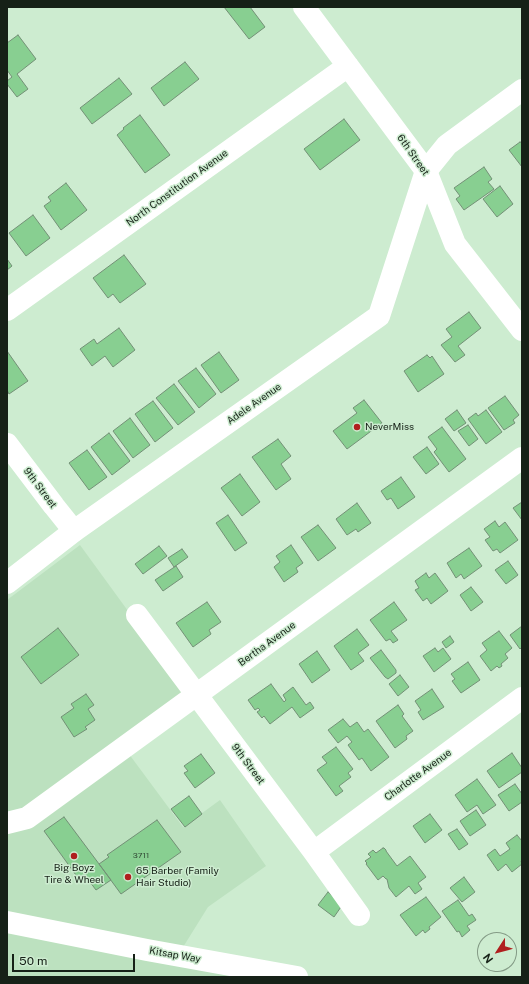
<!DOCTYPE html>
<html>
<head>
<meta charset="utf-8">
<style>
	body { margin:0 }
	#map { position:relative; width:529px; height:984px; overflow:hidden; background:#cdecd0; font-family:"Public Sans",sans-serif }
	canvas { display:block }
	.frame { position:absolute; inset:0; border:8px solid #162117; pointer-events:none }
	.north { position:absolute; left:477px; top:932px; width:40px; height:40px; box-sizing:border-box; background:#cdecd0; border:1px solid #849b86; border-radius:50%; rotate:234deg; font-size:11px; font-weight:700; line-height:16px; text-align:center; color:#162117 }
	.north::after { content:''; display:block; margin:auto; width:14px; height:18px; background:#b01f1e; clip-path:polygon(50% 0,100% 100%,50% 72%,0 100%) }
	.scale { position:absolute; left:12px; top:954px; width:123px; height:18px; box-sizing:border-box; border:2px solid #162117; border-top:0; padding-left:5px; font-size:12px; line-height:14px; white-space:nowrap; color:#162117; -webkit-text-stroke:3px #cdecd0; paint-order:stroke }
</style>
</head>
<body>
<div id="map">
<canvas width="529" height="984"></canvas>
<div class="frame"></div>
<div class="north">N</div>
<div class="scale">50 m</div>
</div>
<script>
const g = document.querySelector('canvas').getContext('2d');
g.lineJoin = 'round';
function fill(path, color) { g.fillStyle = color; g.fill(path, 'evenodd'); }
const shape = rows => new Path2D(rows.map(r => 'M' + r).join(''));
function strokePath(path, color, width, dash) { g.strokeStyle = color; g.lineWidth = width; g.lineCap = dash ? 'butt' : 'round'; g.setLineDash(dash || []); g.stroke(path); }
function label(font, color, halo, rows, align = 'center') {
  g.font = font + ' "Public Sans",sans-serif'; g.lineWidth = 3; g.setLineDash([]); g.textBaseline = 'middle'; g.strokeStyle = halo; g.fillStyle = color; for (const [text, x, y, turn = 0] of rows) {
    g.save(); g.translate(x, y); g.rotate((+turn || 0) * Math.PI / 180); g.textAlign = isNaN(turn) ? turn : align; if (halo) g.strokeText(text, 0, 0); g.fillText(text, 0, 0); g.restore();
  }
}
fill(shape([
	[80,545,187,692,25,809,7,815,7,600],
	[126,750,183,827,220,800,266,866,208,907,180,952,7,918,7,827],
	[7,928,274,977,7,977]
]), '#bce1bf');
const building = shape([
	[224,7,250,7,265,27,249,39,224,7],
	[18,35,36,59,17,74,28,89,17,97,7,84,7,81,12,77,7,70,7,43,18,35],
	[185,62,199,79,164,106,151,88,185,62],
	[119,78,132,94,92,124,80,108,119,78],
	[140,115,170,155,145,173,117,135,124,129,123,128,140,115],
	[344,119,360,140,320,170,304,149,344,119],
	[520,142,522,143,522,167,509,150,520,142],
	[484,167,492,179,488,182,494,189,464,210,456,199,460,196,454,188,484,167],
	[66,183,87,210,61,230,44,206,51,201,48,197,66,183],
	[500,186,513,204,497,217,483,199,500,186],
	[33,215,50,238,26,256,9,233,33,215],
	[124,255,146,284,120,303,113,294,108,298,93,278,124,255],
	[7,259,12,266,7,270,7,259],
	[469,312,481,328,458,346,465,355,455,362,441,345,452,337,446,329,469,312],
	[119,328,135,350,113,367,105,356,92,366,80,349,94,339,97,344,119,328],
	[7,351,28,381,9,394,7,390,7,351],
	[219,352,239,380,221,393,201,365,219,352],
	[427,355,430,358,432,356,444,374,418,392,404,371,427,355],
	[196,368,216,394,199,408,178,381,196,368],
	[174,384,195,412,178,425,156,398,174,384],
	[505,396,519,415,513,420,515,423,504,430,488,408,505,396],
	[364,400,382,423,347,449,333,431,357,413,353,408,364,400],
	[153,401,173,428,155,442,135,414,153,401],
	[457,410,466,423,454,431,445,419,457,410],
	[486,410,502,432,486,444,468,419,476,413,478,416,486,410],
	[130,418,150,445,133,458,113,431,130,418],
	[468,425,478,439,469,446,458,431,468,425],
	[442,427,466,459,449,472,434,452,437,449,428,437,442,427],
	[109,433,130,461,112,475,91,447,109,433],
	[278,439,291,456,281,464,291,479,276,490,252,457,278,439],
	[427,447,439,464,426,474,413,457,427,447],
	[87,450,107,477,89,490,69,463,87,450],
	[240,474,260,502,242,516,221,488,240,474],
	[401,477,415,497,398,509,391,498,387,500,381,491,401,477],
	[522,502,522,520,513,508,522,502],
	[357,503,371,523,358,532,356,529,347,535,336,519,357,503],
	[228,515,247,543,235,551,216,523,228,515],
	[495,521,499,527,505,522,518,540,500,553,497,549,493,551,485,540,490,537,484,529,495,521],
	[318,525,336,548,318,561,301,537,318,525],
	[291,545,303,563,296,568,298,572,284,582,274,567,280,562,276,556,291,545],
	[159,546,167,556,143,574,135,564,159,546],
	[469,548,482,566,464,579,461,574,456,578,447,563,469,548],
	[182,549,188,557,174,567,168,558,182,549],
	[508,561,518,575,506,584,495,570,508,561],
	[176,566,183,577,163,591,155,580,176,566],
	[426,573,429,578,435,573,448,591,431,604,427,598,423,601,415,590,419,588,415,581,426,573],
	[471,587,483,602,471,611,460,595,471,587],
	[207,602,221,622,209,630,211,634,193,647,176,623,207,602],
	[394,602,407,620,391,631,398,640,393,643,390,639,386,641,370,620,394,602],
	[522,626,522,647,520,649,510,635,522,626],
	[58,628,79,655,41,684,21,657,58,628],
	[357,629,369,645,358,653,364,661,351,670,334,646,357,629],
	[499,631,512,648,505,654,508,658,501,664,502,666,499,668,497,666,491,671,480,656,487,650,482,643,499,631],
	[450,636,454,642,446,648,442,642,450,636],
	[435,648,438,652,443,648,451,659,434,672,423,656,435,648],
	[381,650,396,670,396,673,388,679,385,677,370,658,381,650],
	[317,651,330,670,312,683,299,664,317,651],
	[468,662,480,680,461,693,452,681,455,679,451,674,468,662],
	[400,675,409,687,398,696,389,684,400,675],
	[271,684,284,702,286,700,283,695,293,687,306,705,310,702,314,708,300,718,292,707,270,724,264,716,262,718,257,712,260,710,258,708,255,710,248,700,271,684],
	[432,689,444,707,423,720,418,712,421,710,415,701,432,689],
	[86,694,94,705,88,709,95,720,85,727,87,729,74,737,61,717,74,708,71,704,86,694],
	[398,705,404,714,402,716,413,731,406,736,407,739,395,748,376,721,398,705],
	[343,719,350,727,357,722,364,732,368,729,389,757,371,771,362,758,359,760,348,745,352,742,347,736,338,743,328,730,343,719],
	[336,747,353,769,348,773,351,777,339,786,343,791,336,796,317,770,327,763,322,757,336,747],
	[512,753,522,768,522,772,499,788,487,771,512,753],
	[201,754,215,773,195,788,184,773,188,771,184,766,201,754],
	[477,779,496,805,483,814,477,805,467,812,455,795,477,779],
	[515,784,522,794,522,802,509,811,498,795,515,784],
	[189,796,202,814,185,827,171,809,189,796],
	[476,810,486,825,470,836,460,821,476,810],
	[430,814,442,830,425,843,413,826,430,814],
	[64,817,111,880,96,890,87,878,81,882,44,831,64,817],
	[157,820,181,852,121,894,99,864,109,857,107,855,157,820],
	[457,829,468,844,459,850,448,834,457,829],
	[517,835,522,841,522,860,521,861,522,864,512,872,506,864,498,871,487,855,495,849,500,856,510,849,506,843,517,835],
	[383,848,384,848,386,850,386,851,397,866,410,856,426,877,418,883,422,889,415,894,409,886,396,897,389,888,387,879,386,879,383,876,378,880,366,864,367,863,365,861,371,857,368,854,373,850,376,853,383,848],
	[464,877,475,892,462,902,450,888,464,877],
	[328,892,343,904,334,917,318,905,328,892],
	[426,897,441,917,429,927,430,929,425,933,423,930,416,936,400,915,426,897],
	[458,900,469,916,472,914,476,920,467,926,470,930,462,937,459,931,457,932,442,911,458,900]
]);
fill(building, '#88cf91');
strokePath(building, '#739076', 1);
strokePath(shape([
	[304,7,426,171,455,244,522,330],
	[7,310,348,66],
	[7,444,54,506,74,531],
	[137,615,314,852,359,915],
	[7,823,27,818,522,458],
	[314,852,522,698]
]), '#fff', 22);
strokePath(shape([
	[7,583,74,531,379,316,426,171,447,145,522,90],
	[7,922,147,950,297,977]
]), '#fff', 22);
for (const [x, y, r, color] of [
	[357,427,4,"#b01f1e"],
	[74,856,4,"#b01f1e"],
	[128,877,4,"#b01f1e"]
]) { const dot = new Path2D(); dot.arc(x, y, r, 0, 2 * Math.PI); g.fillStyle = color; g.fill(dot); strokePath(dot, '#cdecd0', 1.5); }
label('8px', '#324c36', null, [
	["3711",141,856]
]);
label('10px', '#162117', '#cdecd0', [
	["6th Street",413,155,55],
	["North Constitution Avenue",177,188,-36],
	["Adele Avenue",254,404,-35],
	["9th Street",40,488,53],
	["Bertha Avenue",267,644,-36],
	["9th Street",248,764,53],
	["Charlotte Avenue",418,775,-36],
	["Kitsap Way",175,955,10]
]);
label('10px', '#162117', '#cdecd0', [
	["NeverMiss",365,427],
	["Big Boyz",74,868,"center"],
	["Tire & Wheel",74,880,"center"],
	["65 Barber (Family",136,871],
	["Hair Studio)",136,883]
], 'left');
</script>
</body>
</html>
